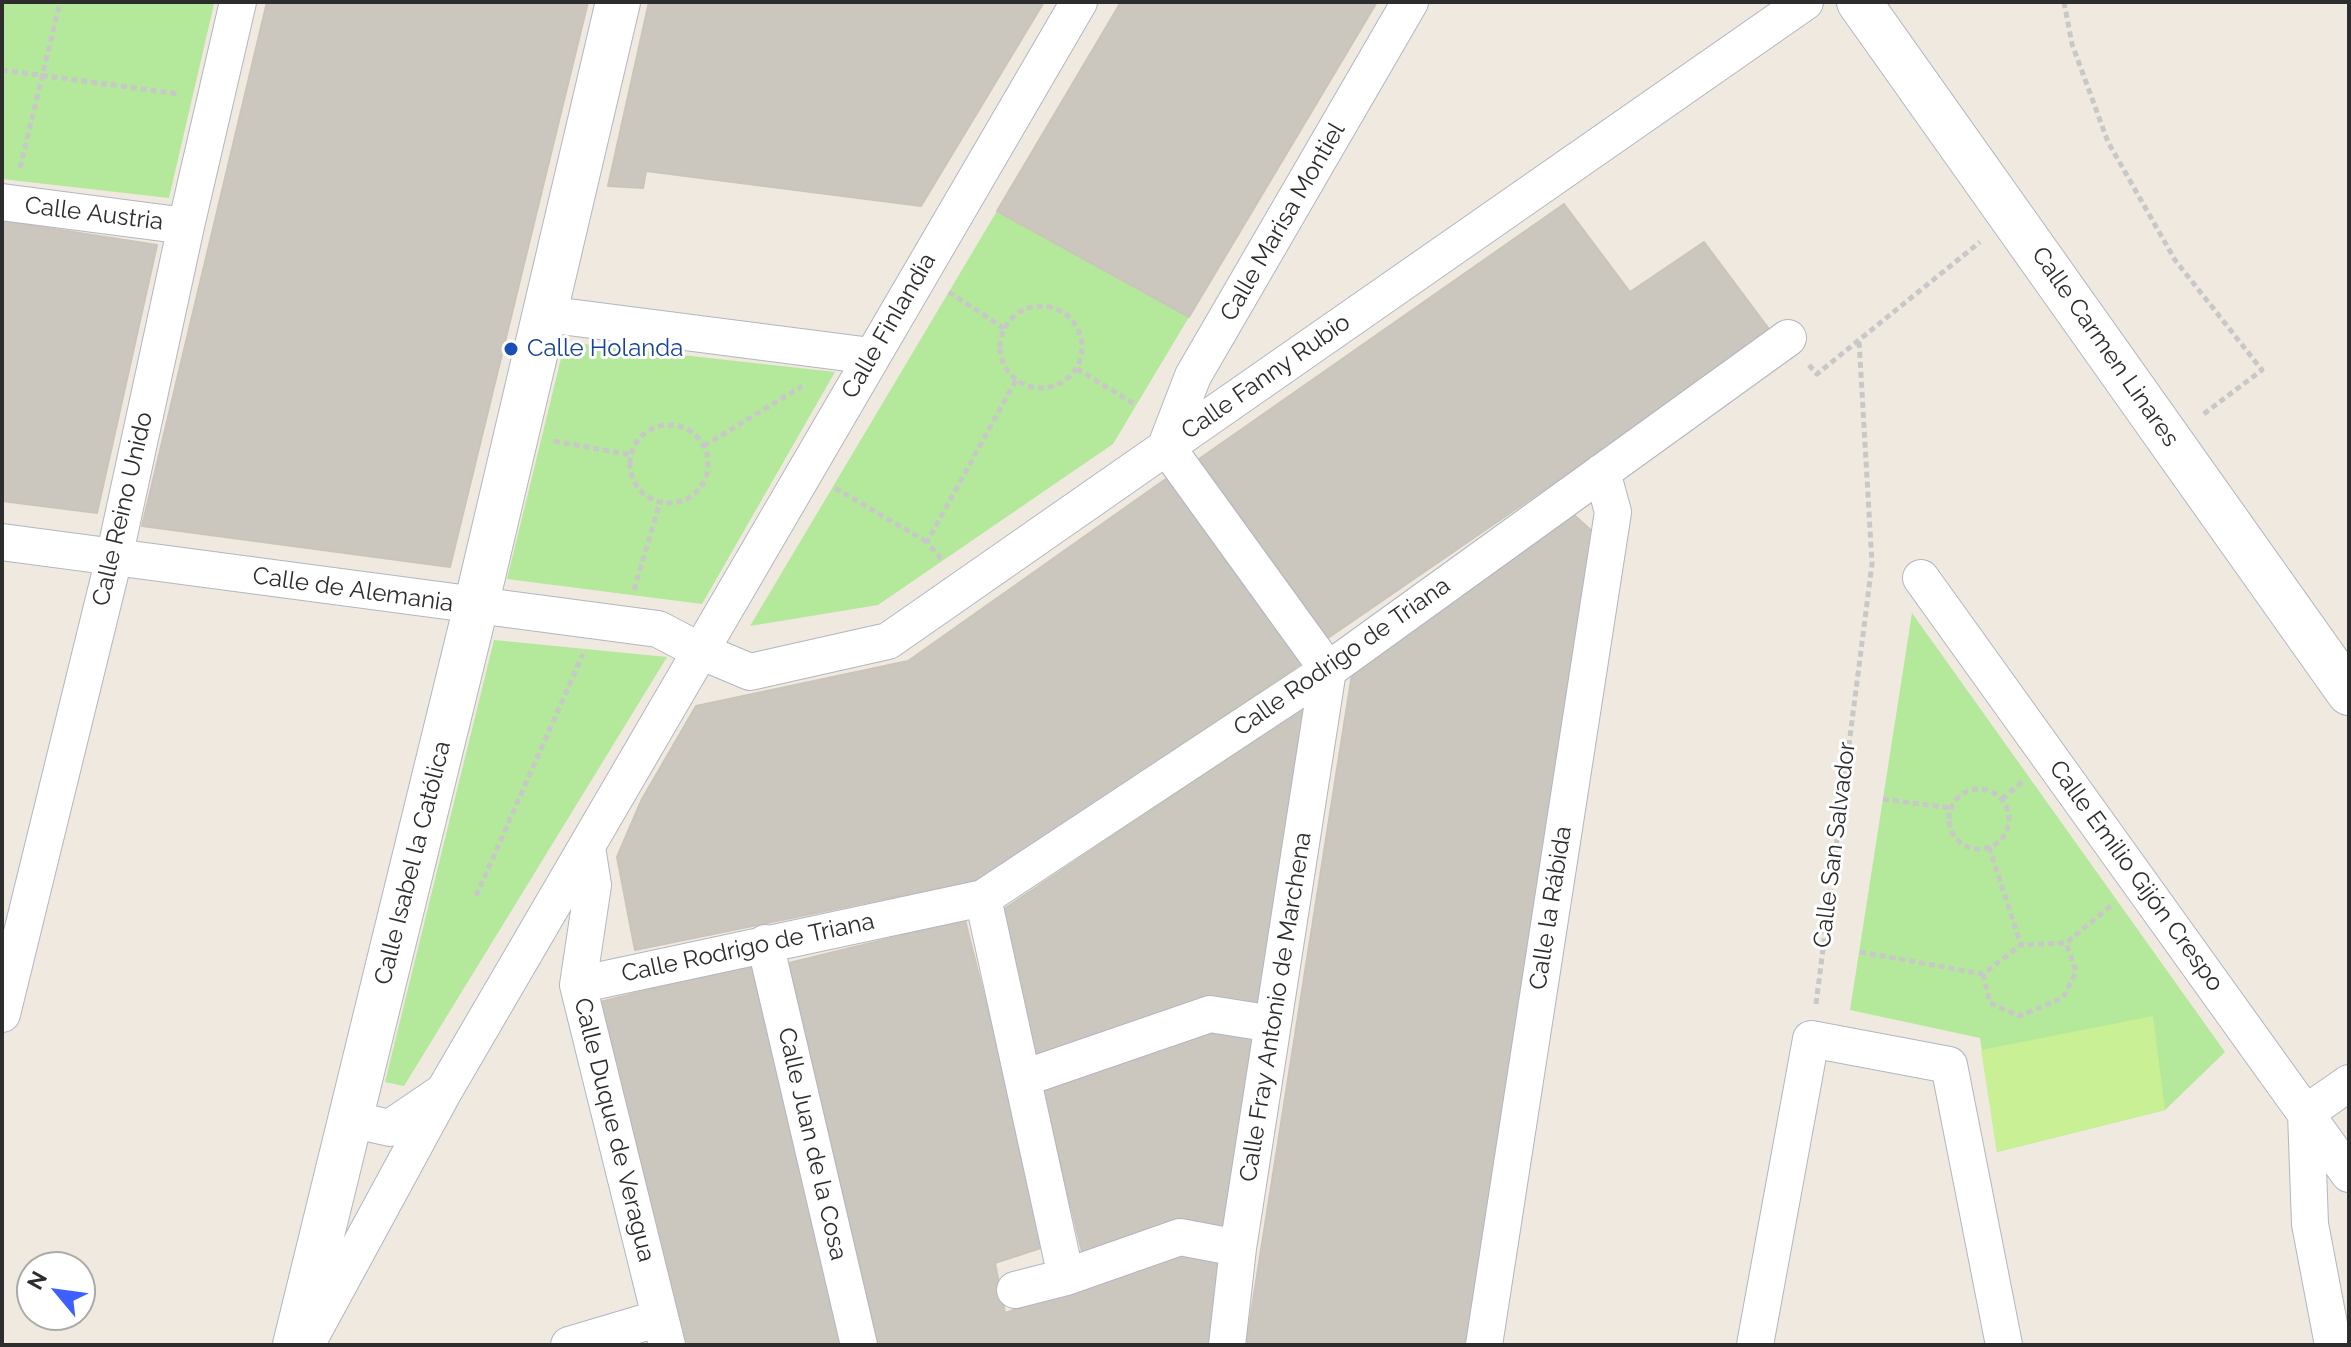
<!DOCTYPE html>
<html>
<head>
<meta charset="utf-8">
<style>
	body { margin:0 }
	#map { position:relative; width:2351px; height:1347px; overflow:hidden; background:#efe9e0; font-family:Raleway,sans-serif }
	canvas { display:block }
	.frame { position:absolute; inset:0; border:4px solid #2d2d2d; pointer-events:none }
	.north { position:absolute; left:16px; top:1251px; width:80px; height:80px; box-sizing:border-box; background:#fff; border:2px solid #ababab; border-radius:50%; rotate:299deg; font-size:22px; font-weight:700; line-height:32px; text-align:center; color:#2d2d2d }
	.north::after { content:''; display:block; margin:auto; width:28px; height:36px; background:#3d60ff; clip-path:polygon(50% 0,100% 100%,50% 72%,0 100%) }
</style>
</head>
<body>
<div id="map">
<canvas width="2351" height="1347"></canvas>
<div class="frame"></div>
<div class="north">N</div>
</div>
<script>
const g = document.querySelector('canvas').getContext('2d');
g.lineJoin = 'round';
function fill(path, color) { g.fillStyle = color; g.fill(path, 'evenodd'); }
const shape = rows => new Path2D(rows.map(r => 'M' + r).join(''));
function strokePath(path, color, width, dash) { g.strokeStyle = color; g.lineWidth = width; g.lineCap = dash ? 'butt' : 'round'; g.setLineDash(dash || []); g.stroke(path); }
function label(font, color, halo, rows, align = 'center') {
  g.font = font + ' Raleway,sans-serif'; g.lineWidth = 6; g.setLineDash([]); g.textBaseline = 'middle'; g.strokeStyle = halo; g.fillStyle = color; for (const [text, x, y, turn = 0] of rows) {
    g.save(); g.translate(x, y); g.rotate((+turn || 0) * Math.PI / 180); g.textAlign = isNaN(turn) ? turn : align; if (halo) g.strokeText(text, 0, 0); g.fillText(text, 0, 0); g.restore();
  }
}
fill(shape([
	[2,2,198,2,214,4,169,198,2,179],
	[997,211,1189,317,1113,444,878,605,750,626],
	[565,342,835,372,702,604,507,579],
	[1912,613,2225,1052,2165,1110,1997,1152,1980,1038,1850,1010],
	[494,640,667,657,404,1086,385,1082]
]), '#b4e89a');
fill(shape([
	[2153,1016,2165,1110,1997,1152,1981,1050]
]), '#c9f095');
const building = shape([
	[267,2,588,2,450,567,142,526,267,2],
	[649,2,1044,2,921,206,646,171,643,188,608,186,649,2],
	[1121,2,1377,2,1189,317,997,211,1121,2],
	[1564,204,1630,292,1704,242,1772,333,1328,638,1199,459,1564,204],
	[2,221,157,245,97,513,2,501,2,221],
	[1170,476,1305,661,987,878,635,950,617,857,642,799,696,706,908,661,1170,476],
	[1573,514,1594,533,1469,1345,1246,1345,1352,674,1573,514],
	[1309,704,1265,1003,1208,998,1036,1058,1001,911,1309,704],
	[965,920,1047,1246,995,1263,1005,1313,1178,1255,1220,1262,1210,1345,878,1345,789,963,965,920],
	[755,963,841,1345,683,1345,600,1002,755,963],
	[1212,1029,1259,1035,1231,1226,1179,1219,1082,1252,1043,1091,1212,1029]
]);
fill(building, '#cbc7be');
strokePath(building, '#cbc5b9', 2);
const street = shape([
	[2,202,186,226],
	[545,314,871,356],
	[2,542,658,629,700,651,750,672,888,641,1805,2],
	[1921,578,2349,1174],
	[587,847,593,885,578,985,667,1345],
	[983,898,1066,1277],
	[765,943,859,1345],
	[578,985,983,898,1328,670,1788,338],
	[2,1014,114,558,186,226,238,2],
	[1024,1078,1210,1014,1273,1024],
	[2306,1113,2310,1224,2333,1345],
	[2306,1113,2349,1083],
	[350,1119,390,1128,440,1094],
	[1015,1290,1066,1277,1180,1237,1238,1248],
	[306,1345,444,1091,1079,2],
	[569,1345,660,1318],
	[1227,1345,1238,1248,1328,670,1166,446,1193,376,1410,2],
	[1484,1345,1613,512,1602,472],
	[1755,1345,1811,1039,1949,1065,2004,1345]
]);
const secondary = shape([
	[1859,2,2349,693],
	[295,1345,476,606,618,2]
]);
strokePath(street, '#b3b6c1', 38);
strokePath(secondary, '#b3b6c1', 46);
strokePath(shape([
	[2064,2,2072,44,2108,142,2175,260,2262,370,2201,416],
	[2,70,179,94],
	[20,168,60,2],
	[949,292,1005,329],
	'1000 347a41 41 0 1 1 82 0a41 41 0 1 1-82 0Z',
	[1809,365,1817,374,1980,242],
	[1077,369,1136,405],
	'630 464a39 39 0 1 1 78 0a39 39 0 1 1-78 0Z',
	[554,441,631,455],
	[704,446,802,386],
	[835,488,927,542],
	[941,559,927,542,1016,380],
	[634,590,660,502],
	'1949 819a30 30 0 1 1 60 0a30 30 0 1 1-60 0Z',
	[1883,799,1950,808],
	[2002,799,2022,782],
	[1989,847,2021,945,2066,943,2112,905],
	[476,896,583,654],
	[1860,952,1983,974,2021,945],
	[1983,974,1990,1003,2019,1016,2063,998,2076,971,2066,943],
	[1816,1004,1872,564,1859,340]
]), '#c8c8c8', 5, [6, 4]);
strokePath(street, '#fff', 36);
strokePath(secondary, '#fff', 44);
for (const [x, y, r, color] of [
	[511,349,8,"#1a4fb4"]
]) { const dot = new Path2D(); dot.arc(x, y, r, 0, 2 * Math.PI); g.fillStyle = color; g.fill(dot); strokePath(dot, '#fff', 3); }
label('24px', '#2d2d2d', '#fff', [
	["Calle Austria",94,214,7],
	["Calle Marisa Montiel",1283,222,-60],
	["Calle Finlandia",889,326,-60],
	["Calle Carmen Linares",2105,347,55],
	["Calle Fanny Rubio",1266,377,-35],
	["Calle Reino Unido",123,509,-77],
	["Calle de Alemania",353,590,8],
	["Calle Rodrigo de Triana",1342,657,-35],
	["Calle San Salvador",1835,845,-83],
	["Calle Isabel la Católica",413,863,-76],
	["Calle Emilio Gijón Crespo",2136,876,54],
	["Calle la Rábida",1551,908,-81],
	["Calle Rodrigo de Triana",748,948,-12],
	["Calle Fray Antonio de Marchena",1276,1007,-81],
	["Calle Duque de Veragua",614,1130,76],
	["Calle Juan de la Cosa",812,1144,77]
]);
label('24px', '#164399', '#fff', [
	["Calle Holanda",527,349]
], 'left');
</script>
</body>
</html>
